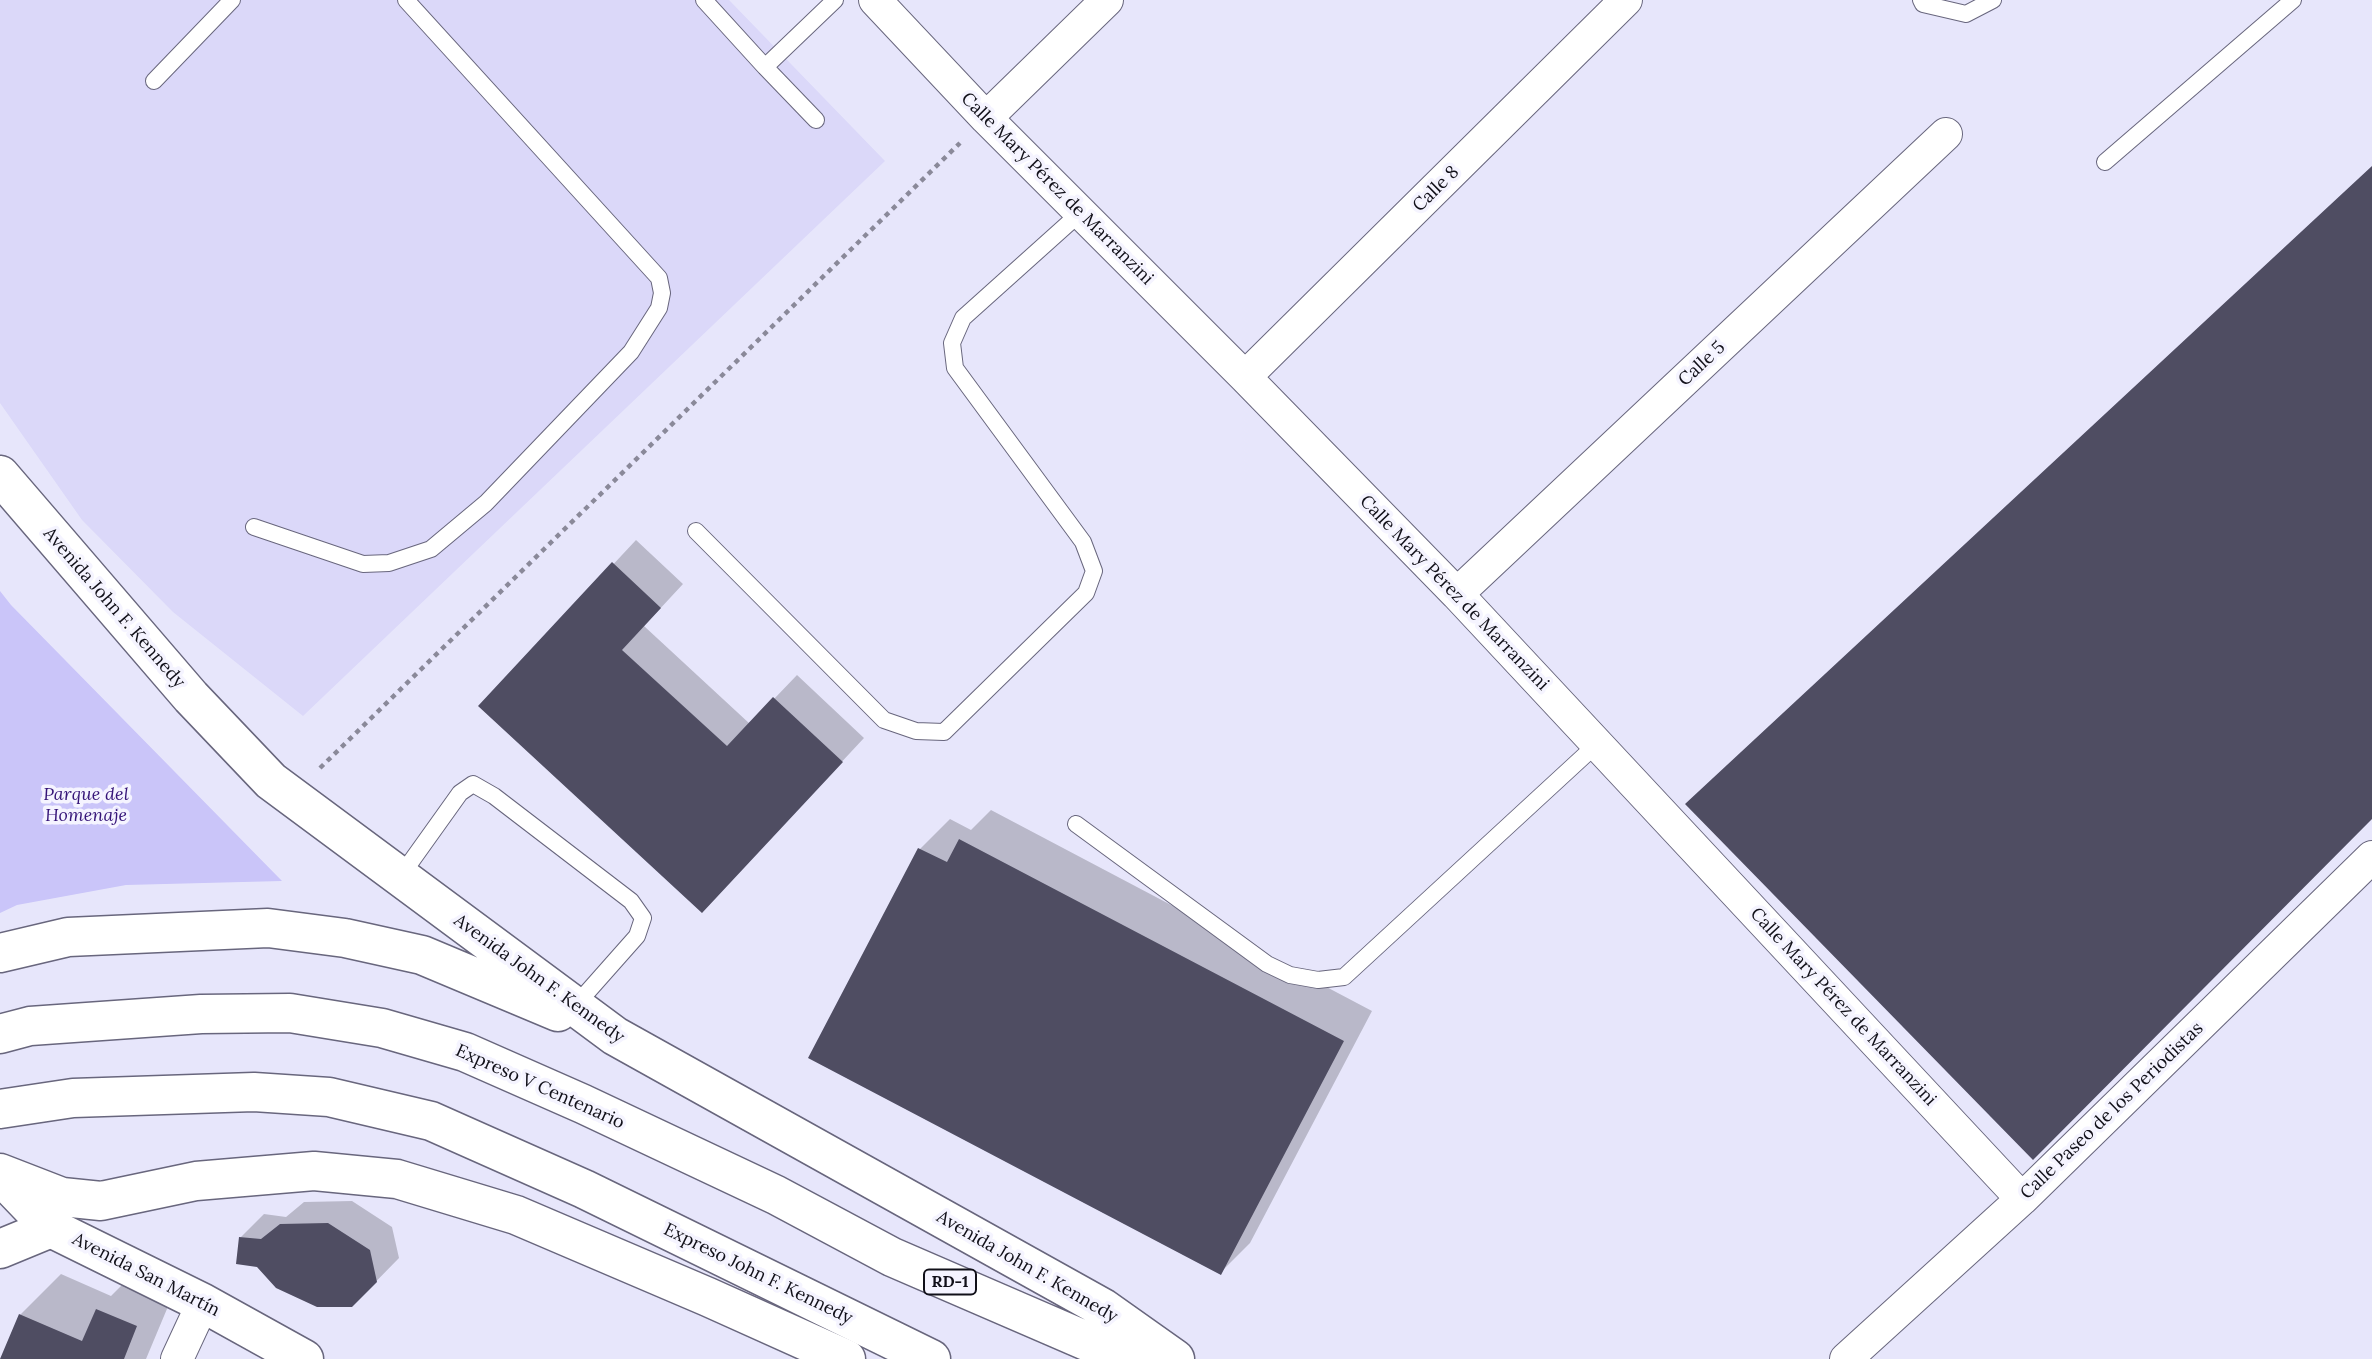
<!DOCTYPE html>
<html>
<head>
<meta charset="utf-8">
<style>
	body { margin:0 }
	canvas { display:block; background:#e7e6fb }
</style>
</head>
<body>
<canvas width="2372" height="1359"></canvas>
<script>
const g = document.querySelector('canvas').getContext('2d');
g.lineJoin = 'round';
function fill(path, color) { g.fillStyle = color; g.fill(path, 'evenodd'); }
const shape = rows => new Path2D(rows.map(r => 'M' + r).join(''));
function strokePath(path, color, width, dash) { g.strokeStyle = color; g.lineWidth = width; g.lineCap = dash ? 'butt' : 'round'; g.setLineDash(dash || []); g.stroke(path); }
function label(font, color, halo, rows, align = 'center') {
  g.font = font + ' Lora,serif'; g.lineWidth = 7; g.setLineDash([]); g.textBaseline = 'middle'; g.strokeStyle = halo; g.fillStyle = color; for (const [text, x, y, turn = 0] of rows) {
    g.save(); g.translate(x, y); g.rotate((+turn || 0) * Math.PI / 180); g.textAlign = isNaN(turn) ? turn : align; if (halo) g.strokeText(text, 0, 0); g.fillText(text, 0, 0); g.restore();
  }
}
fill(shape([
	[0,0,729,0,885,161,303,716,173,612,82,520,0,403]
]), '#dbd8f9');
fill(shape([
	[0,591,11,605,282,881,126,885,17,905,0,913]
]), '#cac5f9');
fill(shape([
	[636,540,683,584,644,626,750,724,797,675,864,738,725,887,481,706],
	[991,810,1372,1011,1250,1243,1220,1273,810,1057,920,849,950,819,971,830],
	[352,1201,392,1227,399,1258,352,1306,240,1238,264,1214,286,1217,304,1202],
	[138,1269,177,1285,146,1359,2,1359,20,1315,61,1274,111,1296]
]), '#0003');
fill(shape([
	[2372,166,2372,819,2033,1160,1685,804],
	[612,562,661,608,622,650,727,746,773,697,843,762,702,913,478,706],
	[959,839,1344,1041,1221,1275,808,1058,918,848,947,862],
	[328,1223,370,1250,377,1282,352,1307,317,1307,276,1288,257,1267,236,1264,239,1237,261,1239,280,1224],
	[96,1309,137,1326,124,1359,0,1359,19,1314,82,1341]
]), '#4f4d62');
const service = shape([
	[704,0,765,67,835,0],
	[1921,0,1923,4,1966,14,1993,0],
	[765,67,816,120],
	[154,81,232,0],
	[2105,162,2293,0],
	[254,527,363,564,389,563,431,549,486,503,631,352,659,308,662,293,659,278,406,0],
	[696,531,884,720,916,731,944,732,1086,593,1094,571,1083,542,955,368,952,343,963,318,1080,213],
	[1076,824,1267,964,1290,975,1318,980,1344,977,1597,744],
	[400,877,460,793,473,784,494,796,631,901,643,918,637,936,575,1006]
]);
const minor = shape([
	[875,0,986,118,1245,377,1457,594,2022,1199],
	[986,118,1107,0],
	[1245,377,1626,0],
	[1457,594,1946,134],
	[177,1359,203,1303],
	[1846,1359,2022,1199,2372,857]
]);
const tertiary = shape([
	[0,1249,51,1228]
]);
const primary = shape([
	[0,475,191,697,271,781,615,1036,1103,1308,1175,1359],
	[0,953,68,937,268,928,345,938,422,955,558,1012],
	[0,1034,30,1026,201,1014,290,1013,382,1028,465,1052,583,1104,776,1195,892,1257,1128,1359],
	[0,1109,73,1098,254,1092,329,1097,431,1121,584,1189,931,1359],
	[0,1175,51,1228,203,1303,304,1359]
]);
const trunk = shape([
	[0,1173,62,1197,101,1201,196,1181,314,1171,397,1179,516,1215,708,1297,846,1359]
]);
strokePath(service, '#68667d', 18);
strokePath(minor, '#68667d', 34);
strokePath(tertiary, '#68667d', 41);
strokePath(primary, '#68667d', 41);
strokePath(trunk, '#68667d', 41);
strokePath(shape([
	[320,768,960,143]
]), '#8a8999', 4.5, [5, 5]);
strokePath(service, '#fff', 16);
strokePath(minor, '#fff', 32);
strokePath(tertiary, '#fff', 38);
strokePath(primary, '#fff', 38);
strokePath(trunk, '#fff', 38);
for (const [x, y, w] of [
	[950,1282,52]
]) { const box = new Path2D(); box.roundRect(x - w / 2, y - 12.5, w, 25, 5); g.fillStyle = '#f5f4ff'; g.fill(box); strokePath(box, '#111019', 2); }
label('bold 16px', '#111019', null, [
	["RD-1",950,1282]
]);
label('18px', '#111019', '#f5f4ff', [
	["Calle Mary Pérez de Marranzini",1057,189,45],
	["Calle 8",1436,189,-45],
	["Calle 5",1702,364,-43],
	["Calle Mary Pérez de Marranzini",1454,593,46],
	["Avenida John F. Kennedy",114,608,49],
	["Avenida John F. Kennedy",539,979,36],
	["Calle Mary Pérez de Marranzini",1843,1007,47],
	["Expreso V Centenario",540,1087,24],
	["Calle Paseo de los Periodistas",2112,1111,-44],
	["Avenida John F. Kennedy",1027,1267,30],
	["Expreso John F. Kennedy",758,1274,26],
	["Avenida San Martín",146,1275,27]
]);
label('italic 18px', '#351478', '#f5f4ff', [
	["Parque del",86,795],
	["Homenaje",86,816]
]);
</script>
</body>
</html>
